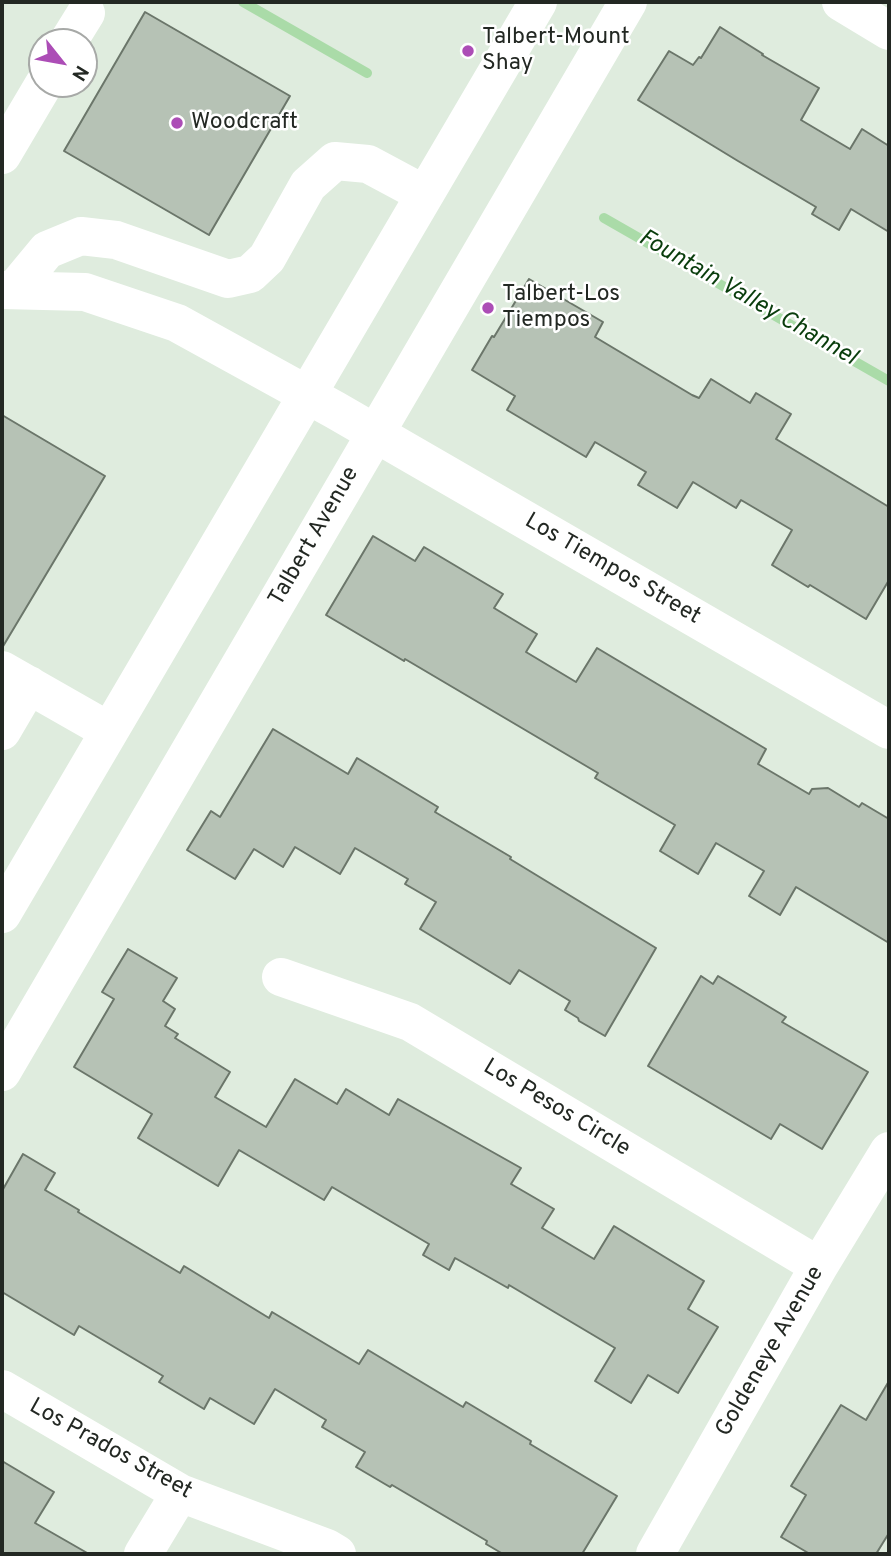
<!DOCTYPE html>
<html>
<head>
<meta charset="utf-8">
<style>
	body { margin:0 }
	#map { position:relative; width:891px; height:1556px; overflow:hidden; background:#dfecde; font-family:Overpass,sans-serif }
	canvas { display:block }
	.frame { position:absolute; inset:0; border:4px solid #232823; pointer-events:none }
	.north { position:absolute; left:28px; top:28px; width:70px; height:70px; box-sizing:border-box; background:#fff; border:2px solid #a7a9a7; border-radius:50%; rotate:121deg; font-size:19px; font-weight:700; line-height:28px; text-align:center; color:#232823 }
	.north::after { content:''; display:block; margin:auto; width:24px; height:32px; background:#ac4db6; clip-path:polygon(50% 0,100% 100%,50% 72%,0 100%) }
</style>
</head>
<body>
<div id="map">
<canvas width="891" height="1556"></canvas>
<div class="frame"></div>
<div class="north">N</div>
</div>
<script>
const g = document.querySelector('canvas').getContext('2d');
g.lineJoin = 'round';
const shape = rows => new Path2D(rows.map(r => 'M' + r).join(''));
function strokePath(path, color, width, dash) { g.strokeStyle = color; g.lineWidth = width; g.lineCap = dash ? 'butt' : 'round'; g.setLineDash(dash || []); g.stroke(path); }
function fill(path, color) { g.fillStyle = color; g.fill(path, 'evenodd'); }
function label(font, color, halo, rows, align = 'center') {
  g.font = font + ' Overpass,sans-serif'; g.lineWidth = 5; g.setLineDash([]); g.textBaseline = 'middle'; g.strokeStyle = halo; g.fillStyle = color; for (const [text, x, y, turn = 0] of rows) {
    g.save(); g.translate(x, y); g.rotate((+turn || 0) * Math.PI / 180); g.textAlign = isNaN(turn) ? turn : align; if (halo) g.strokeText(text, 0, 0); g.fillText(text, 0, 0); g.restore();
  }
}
strokePath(shape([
	[243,2,367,73],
	[604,218,889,381]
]), '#aadba8', 10);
const building = shape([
	[145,12,290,96,209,235,64,151,145,12],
	[720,27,763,54,762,55,819,88,801,120,850,149,862,129,889,146,889,232,851,209,839,230,812,214,816,207,738,161,638,100,669,51,693,65,699,57,701,58,720,27],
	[529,279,603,322,595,337,692,395,699,398,711,379,750,403,756,393,791,414,776,439,889,507,889,580,866,619,810,585,808,587,772,565,792,530,741,500,736,508,693,482,677,508,638,485,646,472,595,442,586,457,507,410,515,396,472,370,492,336,494,337,529,279],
	[2,415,105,476,2,648,2,415],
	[373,536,415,561,424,547,503,594,494,608,537,634,526,652,576,682,597,648,766,749,758,764,809,794,812,789,828,788,859,807,862,803,889,819,889,943,796,887,780,915,749,896,764,871,716,843,698,874,660,851,675,825,595,778,598,773,405,659,404,661,326,615,373,536],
	[273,729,348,774,357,758,438,807,435,812,511,857,510,859,656,948,605,1036,579,1021,578,1018,565,1010,570,1001,519,970,510,984,420,929,436,902,405,884,408,879,355,848,340,874,295,847,283,867,254,849,235,879,187,850,211,811,220,817,273,729],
	[128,949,177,978,163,1001,175,1009,165,1026,178,1034,175,1038,230,1072,215,1097,266,1127,295,1079,337,1104,346,1089,389,1115,398,1099,521,1168,511,1184,554,1209,542,1228,594,1259,614,1226,704,1281,688,1309,718,1327,678,1393,648,1375,631,1403,595,1381,615,1348,509,1285,508,1288,455,1258,449,1270,423,1255,429,1244,332,1187,324,1200,239,1150,218,1186,138,1138,152,1114,74,1067,114,999,102,992,128,949],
	[701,976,713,984,718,976,786,1017,782,1022,868,1072,822,1149,780,1124,771,1139,648,1066,701,976],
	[23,1154,55,1173,45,1190,79,1210,78,1212,180,1273,184,1266,269,1318,272,1312,359,1364,368,1350,463,1407,466,1402,531,1441,530,1444,617,1496,582,1554,503,1554,486,1544,487,1541,392,1485,390,1487,356,1467,365,1452,322,1427,326,1420,275,1389,254,1424,210,1398,204,1409,159,1382,163,1376,79,1326,74,1335,2,1292,2,1191,23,1154],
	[889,1381,889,1533,876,1554,810,1554,781,1537,806,1495,791,1486,841,1405,866,1420,889,1381],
	[2,1461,54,1492,35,1523,89,1554,2,1554,2,1461]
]);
fill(building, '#b6c2b5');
strokePath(building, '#6b766a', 2);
strokePath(shape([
	[841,2,889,31],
	[68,42,86,13],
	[2,155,44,84],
	[2,290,85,292,177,323,335,410,889,730],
	[14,290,47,250,81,236,116,240,228,279,250,274,267,258,308,185,335,161,368,164,424,194],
	[2,670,109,731],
	[2,731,29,685],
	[281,977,410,1022,819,1266],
	[2,1389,180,1493,327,1548,337,1554],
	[143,1554,180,1493],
	[655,1554,819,1266,889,1151]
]), '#fff', 38);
strokePath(shape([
	[2,914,538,2],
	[2,1072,628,2]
]), '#fff', 38);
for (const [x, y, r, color] of [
	[468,51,7,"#ac4db6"],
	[177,123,7,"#ac4db6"],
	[488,308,7,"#ac4db6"]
]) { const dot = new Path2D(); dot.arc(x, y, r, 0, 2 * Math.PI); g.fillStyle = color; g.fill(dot); strokePath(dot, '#fff', 2.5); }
label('23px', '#232823', '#fff', [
	["Talbert-Mount",482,38],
	["Shay",482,64],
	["Woodcraft",191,123],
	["Talbert-Los",502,295],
	["Tiempos",502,321]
], 'left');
label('23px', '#232823', '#fff', [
	["Talbert Avenue",315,537,-60],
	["Los Tiempos Street",612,570,30],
	["Los Pesos Circle",556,1109,31],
	["Goldeneye Avenue",771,1352,-60],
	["Los Prados Street",110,1450,29]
]);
label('italic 24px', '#093d0c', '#fff', [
	["Fountain Valley Channel",747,299,30]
]);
</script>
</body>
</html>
